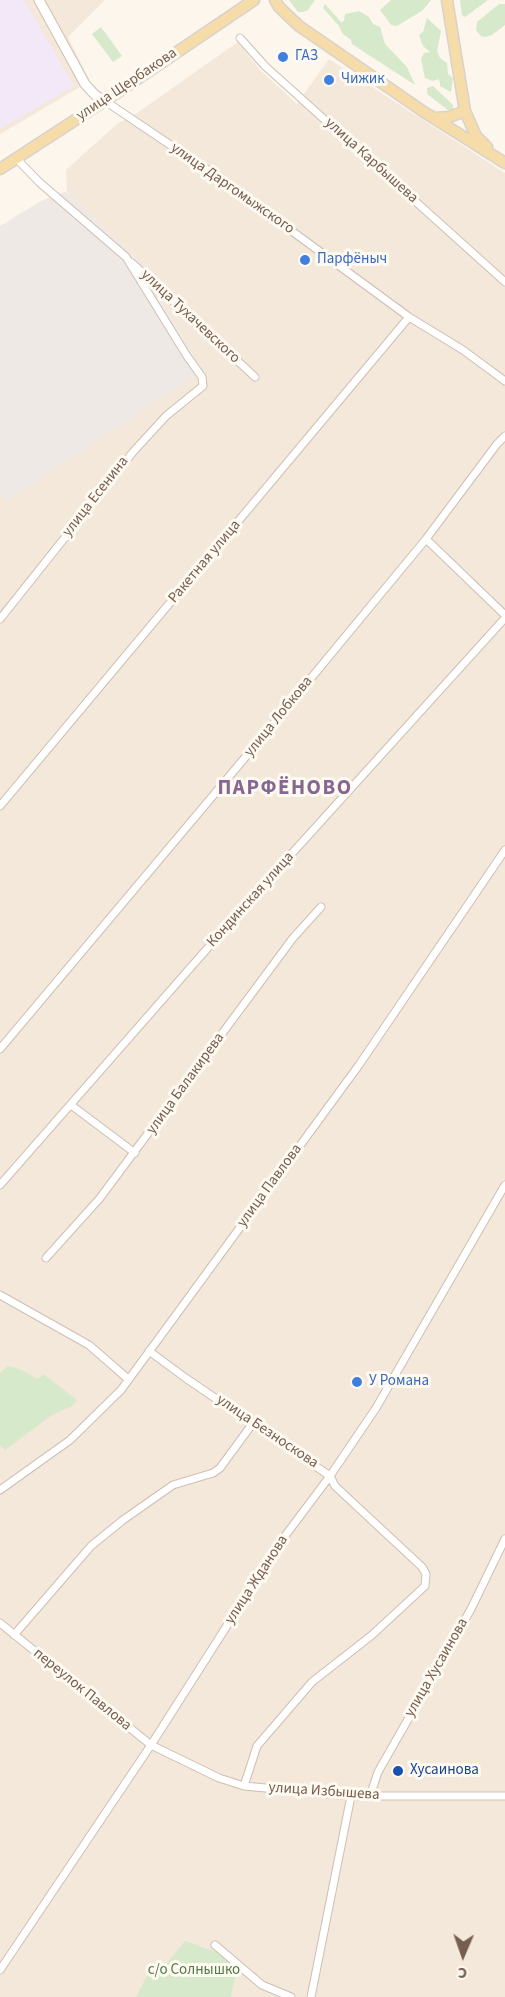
<!DOCTYPE html>
<html>
<head>
<meta charset="utf-8">
<style>
	body { margin:0 }
	#map { position:relative; width:505px; height:1997px; overflow:hidden; background:#fcf6ec; font-family:"Source Sans 3",sans-serif }
	canvas { display:block }
	.north { position:absolute; left:433px; top:1925px; width:60px; height:60px; -webkit-text-stroke:4px #fefaf2; paint-order:stroke; rotate:182deg; font-size:16px; font-weight:700; line-height:24px; text-align:center; color:#765e4f }
	.north::after { content:''; display:block; margin:auto; width:21px; height:27px; background:#765e4f; clip-path:polygon(50% 0,100% 100%,50% 72%,0 100%) }
</style>
</head>
<body>
<div id="map">
<canvas width="505" height="1997"></canvas>
<div class="north">С</div>
</div>
<script>
const g = document.querySelector('canvas').getContext('2d');
g.lineJoin = 'round';
function fill(path, color) { g.fillStyle = color; g.fill(path, 'evenodd'); }
const shape = rows => new Path2D(rows.map(r => 'M' + r).join(''));
function strokePath(path, color, width, dash) { g.strokeStyle = color; g.lineWidth = width; g.lineCap = dash ? 'butt' : 'round'; g.setLineDash(dash || []); g.stroke(path); }
function label(font, color, halo, rows, align = 'center') {
  g.font = font + ' "Source Sans 3",sans-serif'; g.lineWidth = 6; g.setLineDash([]); g.textBaseline = 'middle'; g.strokeStyle = halo; g.fillStyle = color; for (const [text, x, y, turn = 0] of rows) {
    g.save(); g.translate(x, y); g.rotate((+turn || 0) * Math.PI / 180); g.textAlign = isNaN(turn) ? turn : align; if (halo) g.strokeText(text, 0, 0); g.fillText(text, 0, 0); g.restore();
  }
}
fill(shape([
	[0,0,105,0,68,37,90,81,0,134],
	[238,42,260,70,297,104,329,59,505,173,505,1997,231,1997,238,1965,159,1973,150,1969,136,1997,0,1997,0,491,7,500,202,371,137,260,67,191,66,170,117,124,137,113]
]), '#f3e8da');
fill(shape([
	[67,191,137,260,202,371,7,501,0,491,0,226,41,201]
]), '#eee9e4');
fill(shape([
	[0,0,24,0,74,86,0,129]
]), '#f3e8f8');
fill(shape([
	[289,0,315,0,308,10,303,12,298,12],
	[391,0,431,0,423,10,397,26,391,25,380,10],
	[460,0,488,0,465,17,462,15],
	[325,4,341,22,344,21,345,14,359,11,369,17,373,24,380,27,385,44,407,67,415,85,352,44,351,40,342,33,339,26,323,8],
	[499,4,505,4,505,25,492,35,485,37,481,36,476,30,477,22],
	[427,18,441,31,437,51,440,58,447,63,448,74,453,78,451,92,440,86,440,82,438,79,433,81,425,78,421,59,424,53,430,52,423,46,419,35,423,32],
	[101,27,122,56,113,62,92,34],
	[433,86,453,105,453,110,448,110,427,94,427,88],
	[8,1366,19,1369,38,1379,43,1374,77,1400,72,1406,52,1415,5,1450,0,1445,0,1373],
	[185,1941,216,1952,238,1965,231,1997,136,1997,150,1969,159,1973]
]), '#d6e9ca');
const street = shape([
	[240,38,265,66,505,282],
	[105,101,221,179,409,317,463,350,505,381],
	[132,263,255,377],
	[426,539,505,615],
	[0,619,133,452,166,416,203,386,202,377,187,356,126,257,39,182,16,158],
	[0,806,409,317],
	[0,1049,269,729,426,539,497,444,505,436],
	[71,1105,135,1153],
	[0,1185,248,902,505,618],
	[46,1258,100,1198,293,938,321,907],
	[0,1295,89,1345,128,1379],
	[149,1351,187,1379,330,1476,335,1486,422,1567,426,1574,425,1586,372,1635,312,1682,257,1746,244,1786],
	[0,1490,70,1440,121,1390,359,1065,505,850],
	[0,1623,151,1745,219,1778,244,1786,351,1796,505,1796],
	[14,1635,91,1546,123,1520,173,1485,213,1473,220,1468,253,1423],
	[370,1796,378,1772,471,1609,505,1539],
	[215,1945,262,1985,291,1997],
	[0,1970,151,1745,279,1544,330,1476,376,1408,505,1185],
	[311,1997,351,1796]
]);
const secondary = shape([
	[39,0,85,84,95,95,105,101]
]);
const primary = shape([
	[275,0,279,7,299,26,424,112,505,163],
	[447,0,465,111,476,136,487,147],
	[434,118,449,117,465,111],
	[0,169,118,92,254,0]
]);
strokePath(street, '#cebfb1', 9);
strokePath(secondary, '#d0bfaf', 11);
strokePath(primary, '#d9d2ce', 13);
strokePath(street, '#fff', 7);
strokePath(secondary, '#fff', 9);
strokePath(primary, '#f5dca9', 10);
for (const [x, y, r, color] of [
	[283,57,6,"#3f7fe0"],
	[329,80,6,"#3f7fe0"],
	[305,260,6,"#3f7fe0"],
	[357,1382,6,"#3f7fe0"],
	[398,1771,6,"#1a4fb4"]
]) { const dot = new Path2D(); dot.arc(x, y, r, 0, 2 * Math.PI); g.fillStyle = color; g.fill(dot); strokePath(dot, '#fefaf2', 2); }
label('15px', '#366cbe', '#fefaf2', [
	["ГАЗ",295,57],
	["Чижик",341,80],
	["Парфёныч",317,260],
	["У Романа",369,1382]
], 'left');
label('15px', '#765e4f', '#fefaf2', [
	["улица Щербакова",127,85,-34],
	["улица Карбышева",371,161,42],
	["улица Даргомыжского",232,189,35],
	["улица Тухачевского",190,317,43],
	["улица Есенина",96,497,-52],
	["Ракетная улица",205,562,-50],
	["улица Лобкова",279,717,-51],
	["Кондинская улица",251,900,-48],
	["улица Балакирева",186,1084,-54],
	["улица Павлова",270,1186,-54],
	["улица Безноскова",267,1432,34],
	["улица Жданова",257,1580,-57],
	["улица Хусаинова",437,1668,-60],
	["переулок Павлова",82,1690,39],
	["улица Избышева",324,1792,4]
]);
label('15px', '#164399', '#fefaf2', [
	["Хусаинова",410,1771]
], 'left');
label('15px', '#547b48', '#fefaf2', [
	["с/о Солнышко",194,1971]
]);
g.letterSpacing = '1.5px';
label('bold 21px', '#856791', '#fefaf2', [
	["ПАРФЁНОВО",285,789]
]);
g.letterSpacing = '0px';
</script>
</body>
</html>
